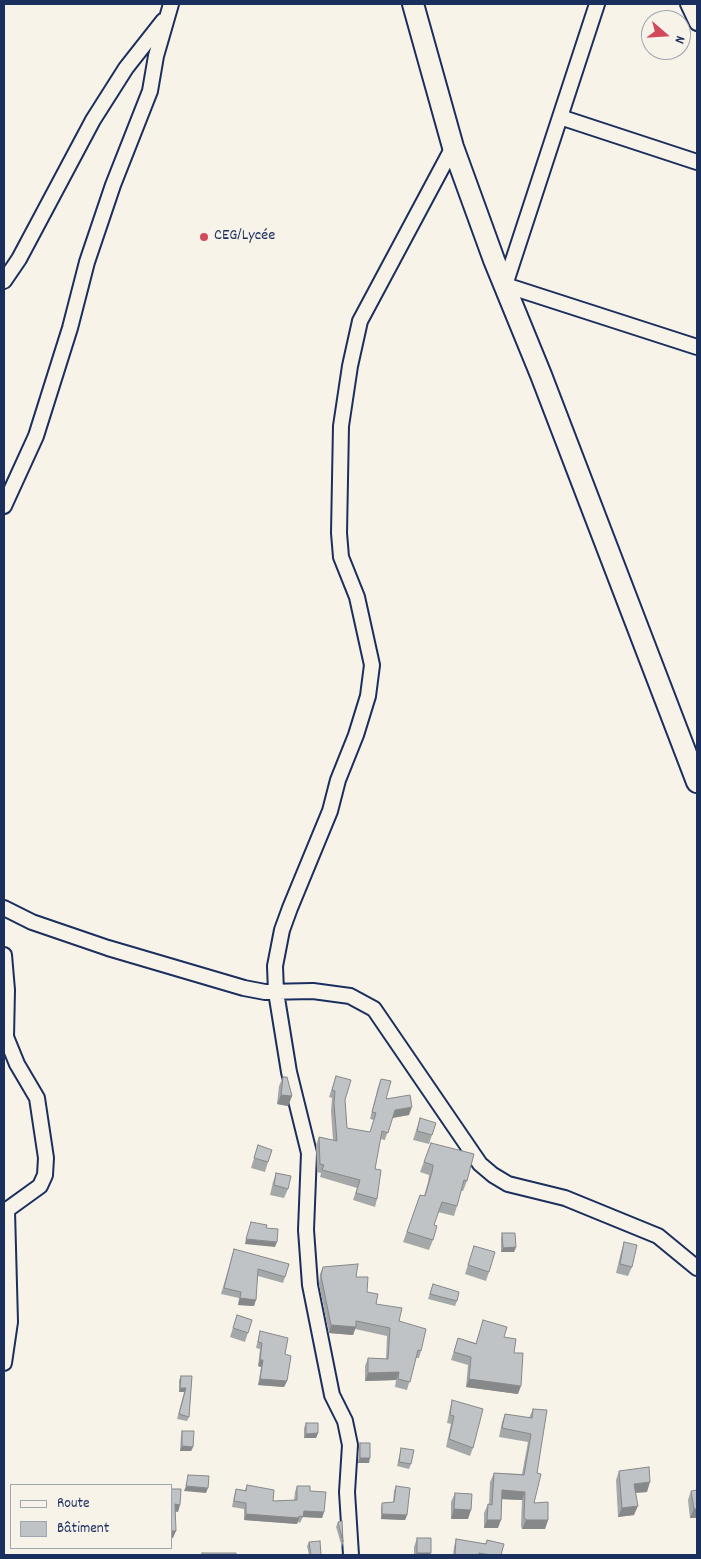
<!DOCTYPE html>
<html>
<head>
<meta charset="utf-8">
<style>
	body { margin:0 }
	#map { position:relative; width:701px; height:1559px; overflow:hidden; background:#f7f3e8; font-family:Dekko,sans-serif }
	canvas { display:block }
	.frame { position:absolute; inset:0; border:5px solid #1b2f5e; pointer-events:none }
	.legend { position:absolute; left:10px; top:1484px; width:162px; height:65px; box-sizing:border-box; background:#f7f3e8; border:1px solid #9fa5b1; margin:0; padding:6px 9px; list-style:none; font-size:15px; color:#1b2f5e }
	.legend li { display:flex; align-items:center; gap:10px; height:25px }
	.legend b { width:25px; border:1px solid #9fa5b1 }
	.north { position:absolute; left:641px; top:10px; width:50px; height:50px; box-sizing:border-box; background:#f7f3e8; border:1px solid #9fa5b1; border-radius:50%; rotate:109deg; font-size:14px; font-weight:700; line-height:20px; text-align:center; color:#1b2f5e }
	.north::after { content:''; display:block; margin:auto; width:18px; height:22px; background:#d1495b; clip-path:polygon(50% 0,100% 100%,50% 72%,0 100%) }
</style>
</head>
<body>
<div id="map">
<canvas width="701" height="1559"></canvas>
<div class="frame"></div>
<ul class="legend">
<li><b style="height:6px;background:#f7f3e8"></b>Route</li>
<li><b style="height:14px;background:#c0c3c5"></b>Bâtiment</li>
</ul>
<div class="north">N</div>
</div>
<script>
const g = document.querySelector('canvas').getContext('2d');
g.lineJoin = 'round';
const shape = rows => new Path2D(rows.map(r => 'M' + r).join(''));
function strokePath(path, color, width, dash) { g.strokeStyle = color; g.lineWidth = width; g.lineCap = dash ? 'butt' : 'round'; g.setLineDash(dash || []); g.stroke(path); }
function fill(path, color) { g.fillStyle = color; g.fill(path, 'evenodd'); }
function label(font, color, halo, rows, align = 'center') {
  g.font = font + ' Dekko,sans-serif'; g.lineWidth = 5; g.setLineDash([]); g.textBaseline = 'middle'; g.strokeStyle = halo; g.fillStyle = color; for (const [text, x, y, turn = 0] of rows) {
    g.save(); g.translate(x, y); g.rotate((+turn || 0) * Math.PI / 180); g.textAlign = isNaN(turn) ? turn : align; if (halo) g.strokeText(text, 0, 0); g.fillText(text, 0, 0); g.restore();
  }
}
const street = shape([
	[597,4,505,285,697,347],
	[688,4,697,23],
	[560,117,697,162],
	[4,281,19,259,93,120,126,68,163,21],
	[4,506,36,436,70,328,87,262,113,185,150,91,156,56,171,4],
	[4,908,32,922,108,948,244,988,265,992,313,991,350,996,374,1009,480,1164,493,1175,508,1184,565,1198,658,1236,697,1268],
	[4,955,7,990,6,1037,17,1064,37,1098,46,1158,45,1175,40,1186,4,1212],
	[4,1363,10,1322,7,1211],
	[351,1555,347,1492,350,1445,345,1421,332,1395,310,1285,306,1230,309,1153,289,1072,276,992,275,966,282,930,290,908,330,811,338,780,356,735,368,696,372,665,357,597,341,557,339,533,341,426,350,366,360,321,453,147]
]);
const secondary = shape([
	[413,4,453,147,494,260,541,375,697,782]
]);
strokePath(street, '#1b2f5e', 18);
strokePath(secondary, '#1b2f5e', 24);
strokePath(street, '#f7f3e8', 14);
strokePath(secondary, '#f7f3e8', 20);
fill(shape([
	[336,1076,345,1100,347,1128,370,1132,374,1120,370,1119,378,1087,381,1079,386,1099,409,1115,392,1118,385,1140,380,1139,375,1169,377,1199,375,1207,353,1200,357,1188,320,1177,321,1173,317,1172,316,1145,319,1137,333,1140,331,1111,332,1098,329,1097],
	[283,1077,292,1096,288,1106,277,1104,279,1086],
	[420,1118,432,1135,429,1144,413,1140],
	[431,1143,467,1181,463,1191,461,1191,457,1206,454,1216,438,1212,434,1225,433,1240,429,1250,403,1242,420,1195,424,1196,428,1182,429,1175,420,1172],
	[258,1145,268,1162,265,1172,251,1168],
	[276,1173,288,1189,284,1198,270,1195,273,1182],
	[502,1233,516,1247,514,1252,501,1252,501,1238],
	[624,1242,632,1267,628,1276,616,1273,621,1252],
	[474,1246,489,1272,486,1281,465,1274],
	[234,1249,285,1277,283,1283,258,1276,254,1306,238,1305,239,1298,221,1294],
	[323,1267,356,1277,376,1304,399,1321,421,1351,419,1358,416,1358,407,1390,395,1387,396,1380,365,1381,365,1366,368,1358,386,1359,387,1336,355,1329,353,1335,329,1333,319,1284,320,1274],
	[433,1284,457,1301,455,1306,428,1299],
	[237,1315,252,1320,245,1342,230,1337],
	[483,1320,504,1337,514,1353,518,1394,466,1387,468,1365,451,1360,458,1338,476,1343],
	[260,1331,285,1354,287,1381,284,1387,258,1385,261,1367,258,1366,260,1349,256,1348],
	[181,1376,192,1376,189,1417,187,1421,177,1419,184,1392,179,1392,179,1380],
	[452,1400,473,1448,470,1456,446,1447,451,1424,447,1423,450,1408],
	[533,1409,537,1473,534,1503,548,1520,545,1529,522,1529,521,1526,522,1500,502,1499,498,1528,484,1528,484,1513,488,1504,489,1504,490,1482,494,1473,522,1474,528,1442,499,1437,502,1422,505,1414,529,1418],
	[306,1423,318,1433,316,1438,304,1438,304,1428],
	[182,1431,193,1447,191,1451,180,1451,181,1435],
	[360,1443,369,1463,358,1463,359,1448],
	[401,1448,411,1464,409,1469,397,1466],
	[619,1471,647,1492,636,1493,634,1515,618,1517,616,1480],
	[247,1485,273,1501,294,1500,295,1492,297,1486,310,1491,324,1512,322,1518,303,1517,300,1523,298,1522,297,1524,244,1520,244,1509,232,1507,234,1496,236,1489,245,1490],
	[396,1486,407,1515,405,1520,381,1519,381,1508,382,1503,393,1502,394,1491],
	[697,1490,697,1518,690,1518,688,1500,691,1491],
	[455,1493,468,1519,451,1519,451,1502],
	[338,1522,343,1542,342,1547,336,1527],
	[417,1538,430,1555,414,1555,414,1547],
	[456,1539,485,1544,487,1540,501,1555,453,1555,454,1547],
	[309,1542,321,1555,309,1555,307,1546]
]), '#a5a8a9');
fill(shape([
	[281,1095,292,1096,288,1106,277,1104],
	[412,1107,409,1115,392,1118,395,1110],
	[246,1239,277,1242,275,1247,245,1244],
	[516,1247,514,1252,501,1252,503,1248],
	[240,1298,256,1300,254,1306,238,1305],
	[331,1325,356,1327,353,1335,329,1333],
	[260,1360,263,1360,261,1367,258,1366],
	[399,1372,396,1380,365,1381,368,1373],
	[260,1379,287,1381,284,1387,258,1385],
	[469,1379,521,1386,518,1394,466,1387],
	[180,1388,186,1388,184,1392,179,1392],
	[318,1433,316,1438,304,1438,306,1434],
	[182,1446,193,1447,191,1451,180,1451],
	[360,1458,370,1458,369,1463,358,1463],
	[650,1482,647,1492,631,1493,634,1484],
	[186,1486,208,1488,206,1493,184,1491],
	[502,1490,525,1492,522,1500,499,1499],
	[175,1504,180,1505,178,1512,172,1511],
	[638,1506,634,1515,618,1517,622,1508],
	[454,1509,471,1510,468,1519,451,1519],
	[694,1509,697,1509,697,1518,690,1518],
	[304,1511,324,1512,322,1518,302,1517],
	[246,1514,299,1518,297,1524,244,1520],
	[382,1514,407,1515,405,1520,381,1519],
	[487,1520,501,1520,498,1528,484,1528],
	[526,1520,548,1520,545,1529,522,1529],
	[171,1531,176,1531,173,1538,171,1538],
	[417,1553,431,1553,430,1555,416,1555]
]), '#86888a');
const building = shape([
	[336,1076,351,1080,345,1100,347,1128,370,1132,376,1113,372,1112,381,1079,391,1081,386,1099,410,1095,412,1107,395,1110,388,1133,382,1131,375,1169,381,1170,377,1199,356,1193,360,1180,322,1170,324,1165,320,1164,319,1137,337,1141,334,1103,335,1091,332,1090,336,1076],
	[283,1077,287,1077,292,1096,281,1095,283,1077],
	[420,1118,436,1123,432,1135,417,1131,420,1118],
	[431,1143,474,1154,467,1181,464,1180,457,1206,442,1202,434,1225,437,1226,433,1240,407,1232,420,1195,425,1196,432,1172,433,1165,424,1162,431,1143],
	[258,1145,272,1150,268,1162,254,1158,258,1145],
	[276,1173,291,1176,288,1189,274,1185,276,1173],
	[251,1222,267,1225,266,1228,278,1229,277,1242,246,1239,251,1222],
	[502,1233,515,1233,516,1247,503,1248,502,1233],
	[624,1242,637,1245,632,1267,620,1264,624,1242],
	[474,1246,495,1252,489,1272,468,1265,474,1246],
	[234,1249,289,1264,285,1277,258,1269,256,1300,240,1298,241,1292,224,1288,234,1249],
	[358,1264,356,1277,368,1277,367,1292,378,1294,376,1304,402,1308,399,1321,426,1329,421,1351,418,1350,410,1382,398,1379,399,1372,368,1373,368,1358,388,1359,390,1328,356,1321,356,1327,331,1325,321,1276,323,1267,358,1264],
	[433,1284,459,1292,457,1301,430,1294,433,1284],
	[237,1315,252,1320,248,1333,233,1328,237,1315],
	[483,1320,507,1327,504,1337,516,1339,514,1353,523,1353,521,1386,469,1379,471,1357,454,1352,458,1338,476,1344,483,1320],
	[260,1331,288,1338,285,1354,291,1356,287,1381,260,1379,263,1360,260,1360,262,1343,258,1342,260,1331],
	[181,1376,192,1376,189,1417,179,1414,186,1388,180,1388,181,1376],
	[452,1400,483,1409,473,1448,449,1439,454,1416,450,1415,452,1400],
	[533,1409,547,1410,537,1473,541,1474,534,1503,548,1502,548,1520,526,1520,524,1517,525,1492,502,1490,501,1520,487,1520,488,1504,492,1505,494,1473,524,1475,531,1434,502,1428,505,1414,532,1418,533,1409],
	[306,1423,318,1423,318,1433,306,1434,306,1423],
	[182,1431,194,1431,193,1447,182,1446,182,1431],
	[360,1443,370,1443,370,1458,360,1458,360,1443],
	[401,1448,414,1450,411,1464,399,1462,401,1448],
	[649,1467,650,1482,634,1484,638,1506,622,1508,619,1471,649,1467],
	[188,1475,209,1476,208,1488,186,1486,188,1475],
	[247,1485,274,1490,273,1501,297,1500,297,1486,310,1486,310,1491,326,1492,324,1512,304,1511,303,1517,299,1516,299,1518,246,1514,246,1503,234,1501,236,1489,246,1491,247,1485],
	[396,1486,410,1488,407,1515,382,1514,382,1503,394,1502,396,1486],
	[171,1489,181,1489,180,1505,175,1504,176,1531,171,1531,171,1489],
	[697,1490,697,1509,694,1509,691,1491,697,1490],
	[455,1493,472,1494,471,1510,454,1509,455,1493],
	[342,1521,343,1542,338,1522,342,1521],
	[417,1538,431,1538,431,1553,417,1553,417,1538],
	[456,1539,486,1544,487,1540,504,1544,501,1555,491,1555,479,1553,479,1555,455,1555,456,1539],
	[320,1541,321,1555,311,1555,309,1542,320,1541],
	[202,1553,236,1553,236,1555,202,1555,202,1553]
]);
fill(building, '#c0c3c5');
strokePath(building, '#86888a', 1);
for (const [x, y, r, color] of [
	[204,237,5,"#d1495b"]
]) { const dot = new Path2D(); dot.arc(x, y, r, 0, 2 * Math.PI); g.fillStyle = color; g.fill(dot); strokePath(dot, '#f7f3e8', 2); }
label('16px', '#1b2f5e', '#f7f3e8', [
	["CEG/Lycée",214,237]
], 'left');
</script>
</body>
</html>
